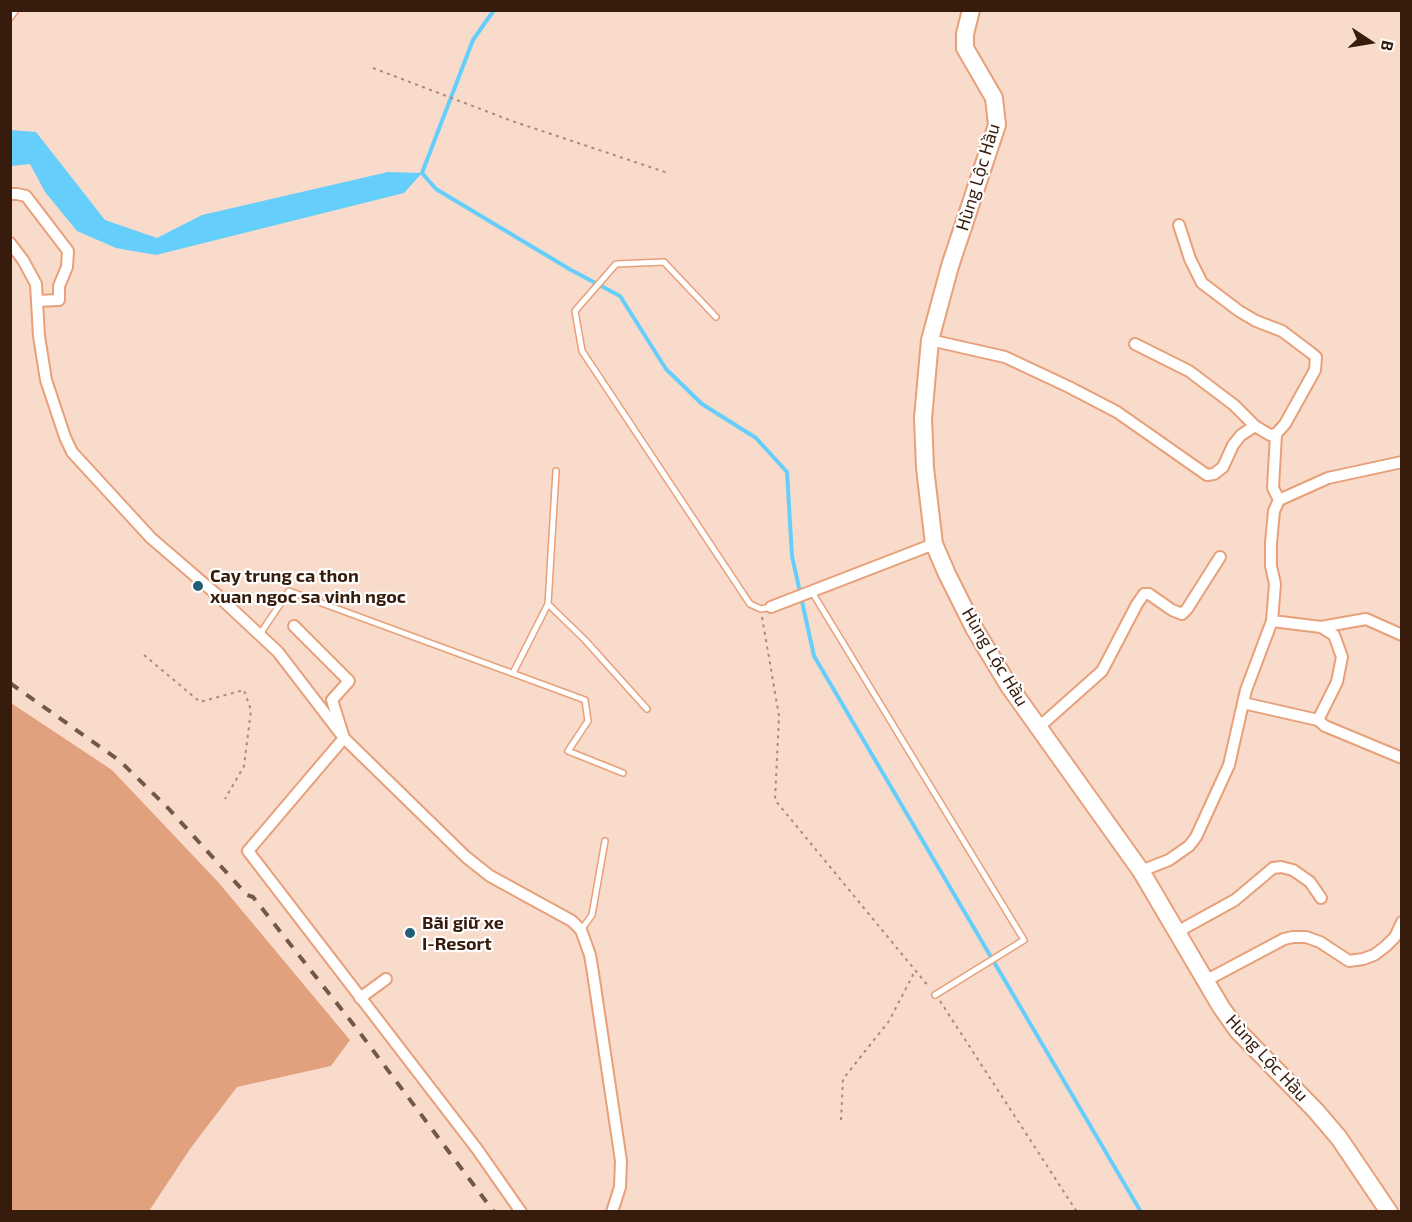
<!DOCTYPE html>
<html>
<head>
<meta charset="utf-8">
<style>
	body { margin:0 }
	#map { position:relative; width:1412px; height:1222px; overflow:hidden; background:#f9dbcb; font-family:"Exo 2",sans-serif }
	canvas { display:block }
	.frame { position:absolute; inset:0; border:12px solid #371c0d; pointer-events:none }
	.north { position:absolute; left:1340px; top:12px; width:60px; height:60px; -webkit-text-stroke:4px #fff; paint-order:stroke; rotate:102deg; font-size:16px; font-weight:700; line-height:24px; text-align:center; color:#371c0d }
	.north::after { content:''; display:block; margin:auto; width:21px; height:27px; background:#371c0d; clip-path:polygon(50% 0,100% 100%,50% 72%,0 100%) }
</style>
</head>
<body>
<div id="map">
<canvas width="1412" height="1222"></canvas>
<div class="frame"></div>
<div class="north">B</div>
</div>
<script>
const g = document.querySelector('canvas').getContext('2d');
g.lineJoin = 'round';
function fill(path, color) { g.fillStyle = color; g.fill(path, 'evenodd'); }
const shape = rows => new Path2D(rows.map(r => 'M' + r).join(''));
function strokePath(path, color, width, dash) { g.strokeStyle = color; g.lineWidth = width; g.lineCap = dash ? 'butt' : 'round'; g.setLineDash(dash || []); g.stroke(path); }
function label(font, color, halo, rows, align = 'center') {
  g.font = font + ' "Exo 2",sans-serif'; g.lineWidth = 4.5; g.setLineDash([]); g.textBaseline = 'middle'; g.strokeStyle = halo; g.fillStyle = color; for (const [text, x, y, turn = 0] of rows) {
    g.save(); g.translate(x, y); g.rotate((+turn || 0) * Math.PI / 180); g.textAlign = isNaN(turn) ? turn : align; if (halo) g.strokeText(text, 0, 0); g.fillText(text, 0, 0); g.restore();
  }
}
fill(shape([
	[11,703,112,770,219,883,350,1040,331,1066,237,1087,190,1149,149,1211,11,1211]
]), '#e1a17f');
fill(shape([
	[10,130,36,132,105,220,157,238,202,215,388,172,422,173,404,193,156,255,116,248,77,231,45,192,30,164,11,166]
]), '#66cefb');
strokePath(shape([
	[422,173,436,189,571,270,620,296,666,369,702,404,756,438,787,472,792,556,814,656,1141,1212],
	[422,173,473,40,494,10]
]), '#66cefb', 4);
const lane = shape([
	[10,18,16,10],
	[716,317,664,262,616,264,575,311,582,351,750,604,761,609,771,607],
	[812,592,1024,940,935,995],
	[548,604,585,640,647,709],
	[260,634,289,591,585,700,588,721,568,751,623,773],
	[513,673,548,604,556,471],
	[581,930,592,915,605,841]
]);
const street = shape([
	[10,194,17,194,26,196,68,251,67,267,59,286,59,300,37,301],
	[10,243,23,260,36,284,39,336,46,380,65,437,72,452,83,464,151,538,216,594,278,652,344,738,466,857,490,876,572,921,581,930,590,955,593,973,621,1161,620,1187,612,1212],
	[930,340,1005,357,1069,387,1117,412,1207,475,1214,474,1223,467,1233,445,1241,435,1255,426],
	[1135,344,1189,371,1234,405,1255,426,1270,435,1276,434,1285,424,1315,370,1316,357,1310,352,1282,331,1256,321,1239,311,1202,283,1190,259,1179,225],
	[1276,434,1273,488,1279,500],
	[771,607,934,544],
	[1272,621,1321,627,1366,619,1402,635],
	[294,626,349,681,332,700,344,738,248,851,477,1149,521,1212],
	[1243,703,1318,720,1325,726,1402,758],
	[1318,720,1337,682,1342,657,1334,635,1321,627],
	[1039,727,1102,671,1137,604,1144,594,1149,594,1172,610,1182,614,1187,609,1220,557],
	[1141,871,1169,860,1189,846,1196,837,1229,765,1246,690,1272,621,1275,584,1271,566,1271,543,1274,511,1279,500,1328,478,1402,462],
	[1177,932,1235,900,1273,868,1281,867,1293,870,1310,882,1321,898],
	[1207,980,1284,939,1293,937,1306,937,1320,942,1349,961,1363,959,1374,955,1386,946,1395,937,1402,922],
	[360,998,386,979]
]);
const secondary = shape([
	[971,10,965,34,965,48,994,98,997,125,950,266,930,340,923,418,925,468,934,544,947,574,974,628,1009,686,1141,871,1221,1007,1238,1031,1316,1111,1339,1138,1389,1212]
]);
strokePath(lane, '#e7a079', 8);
strokePath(street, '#e7a079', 14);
strokePath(secondary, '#e7a079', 20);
strokePath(shape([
	[373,68,512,121,668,173],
	[762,617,779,716,775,800,929,987],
	[144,655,200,702,244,690,251,710,244,766,225,799],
	[940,1001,1077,1212],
	[841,1120,843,1079,889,1021,915,971]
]), '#a88b7b', 2, [3, 4.5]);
strokePath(lane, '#fff', 5);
strokePath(street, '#fff', 10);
strokePath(secondary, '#fff', 16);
strokePath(shape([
	[10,683,120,761,168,808,247,895,253,897,357,1029,494,1212]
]), '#735747', 4, [10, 10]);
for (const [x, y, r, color] of [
	[198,586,6,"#235e76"],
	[410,933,6,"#235e76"]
]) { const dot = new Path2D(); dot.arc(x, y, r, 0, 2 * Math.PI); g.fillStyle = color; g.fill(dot); strokePath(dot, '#fff', 2); }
label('18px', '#371c0d', '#fff', [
	["Hùng Lộc Hầu",978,177,-73],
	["Hùng Lộc Hầu",995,657,59],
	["Hùng Lộc Hầu",1267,1058,47]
]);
label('bold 18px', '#371c0d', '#fff', [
	["Cay trung ca thon",210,576],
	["xuan ngoc sa vinh ngoc",210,597],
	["Bãi giữ xe",422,923],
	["I-Resort",422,944]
], 'left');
</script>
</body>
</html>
